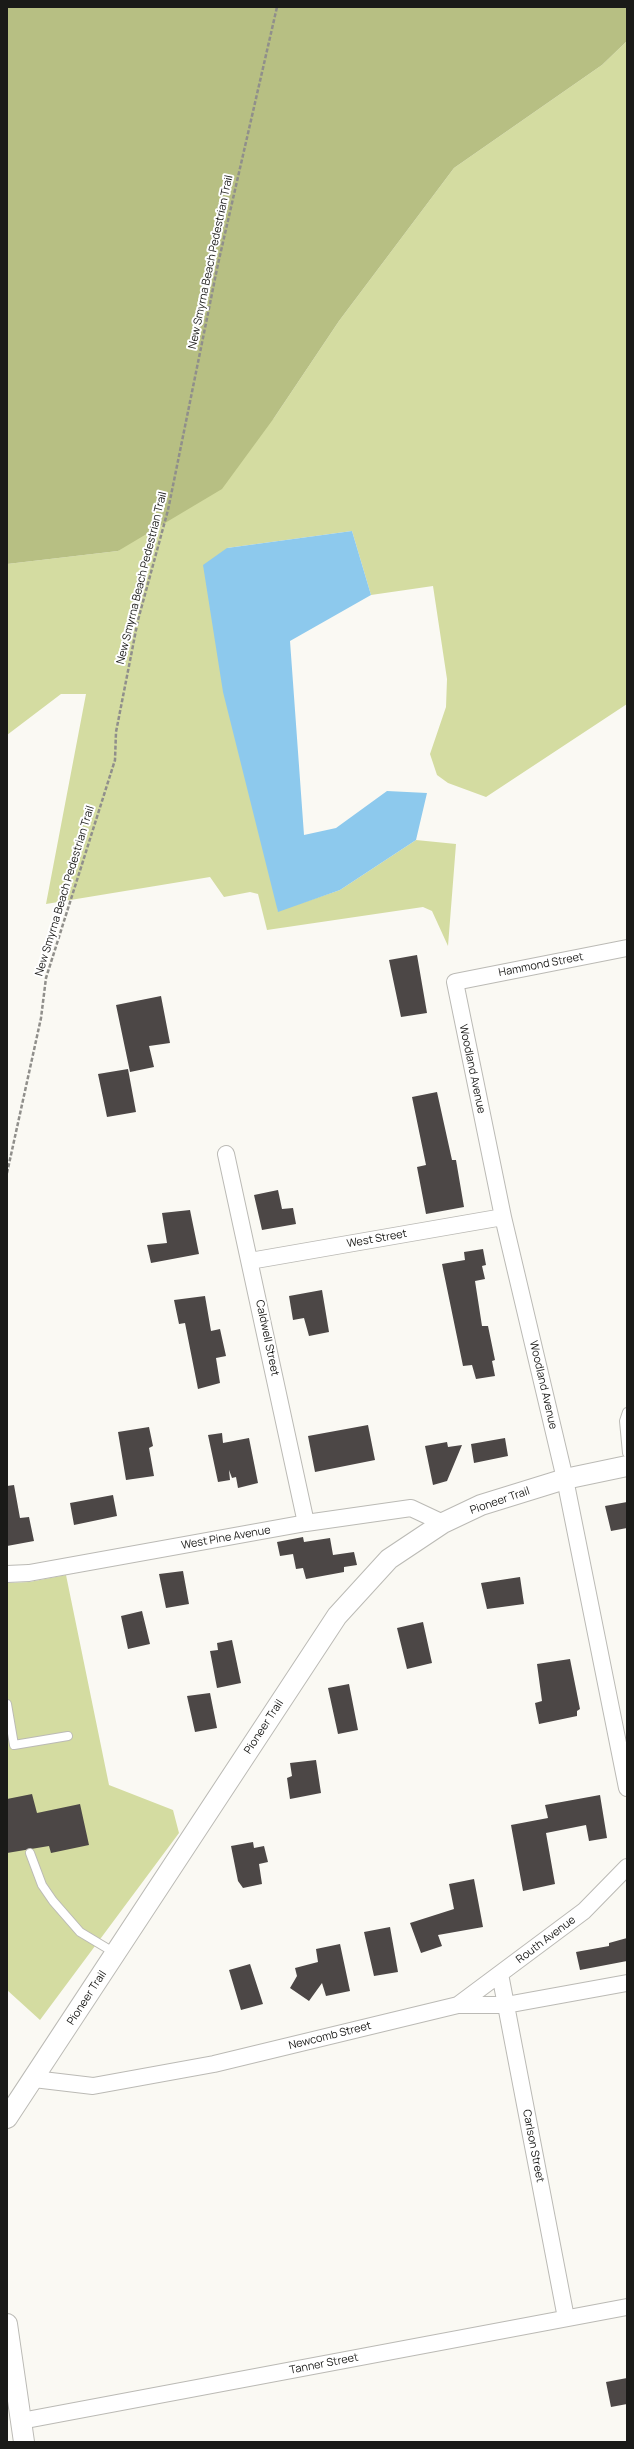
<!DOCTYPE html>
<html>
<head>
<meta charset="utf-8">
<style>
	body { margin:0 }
	#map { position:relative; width:634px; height:2449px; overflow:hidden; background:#faf9f3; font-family:Manrope,sans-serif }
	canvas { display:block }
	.frame { position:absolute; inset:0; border:8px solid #1a1a18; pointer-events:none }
</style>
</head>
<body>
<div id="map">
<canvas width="634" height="2449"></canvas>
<div class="frame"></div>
</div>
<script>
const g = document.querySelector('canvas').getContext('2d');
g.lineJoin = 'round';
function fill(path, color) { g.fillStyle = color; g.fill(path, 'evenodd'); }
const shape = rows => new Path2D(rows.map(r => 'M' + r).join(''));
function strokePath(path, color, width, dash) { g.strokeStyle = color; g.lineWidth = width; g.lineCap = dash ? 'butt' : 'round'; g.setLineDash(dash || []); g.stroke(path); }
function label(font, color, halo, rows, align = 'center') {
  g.font = font + ' Manrope,sans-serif'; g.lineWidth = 4; g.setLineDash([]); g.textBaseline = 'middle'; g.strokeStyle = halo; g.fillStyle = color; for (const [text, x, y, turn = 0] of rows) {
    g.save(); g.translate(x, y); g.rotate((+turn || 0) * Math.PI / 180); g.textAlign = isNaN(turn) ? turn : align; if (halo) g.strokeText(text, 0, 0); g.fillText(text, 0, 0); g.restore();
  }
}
fill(shape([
	[627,41,627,704,486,797,448,783,437,775,430,754,446,707,447,679,433,586,371,595,352,531,227,548,278,911,340,890,416,840,456,844,448,946,432,911,423,907,267,930,258,894,250,892,224,897,210,877,46,904,86,694,61,694,7,735,7,564,118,551,274,418,339,321,454,168,602,65],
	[66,1575,109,1785,173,1810,179,1833,40,2020,7,1990,7,1583,29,1582]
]), '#d4dca1');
fill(shape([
	[7,7,627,7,627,41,602,65,454,168,339,321,274,418,222,489,118,551,7,564]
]), '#b7bf83');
fill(shape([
	[352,531,371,595,290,641,304,835,336,828,387,791,427,793,416,840,340,890,278,912,223,692,203,565,227,548]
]), '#8dc9ed');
fill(shape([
	[417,955,427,1013,401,1017,389,960],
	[161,996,170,1043,149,1046,154,1067,130,1072,116,1005],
	[128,1069,136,1112,107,1117,98,1074],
	[437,1092,452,1160,456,1160,464,1207,426,1214,417,1167,426,1165,412,1097],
	[278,1190,282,1209,293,1208,296,1224,262,1230,254,1195],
	[190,1210,199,1254,151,1263,147,1245,167,1243,162,1213],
	[483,1249,486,1265,482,1266,485,1279,475,1281,482,1326,488,1326,495,1360,492,1361,495,1376,476,1379,472,1365,463,1366,442,1264,465,1260,464,1252],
	[322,1290,329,1332,309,1336,304,1318,293,1320,289,1296],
	[205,1296,211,1331,220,1329,226,1356,216,1358,220,1383,198,1389,185,1323,179,1324,174,1300],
	[368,1425,375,1460,315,1472,308,1436],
	[149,1427,153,1446,149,1448,154,1476,126,1480,118,1432],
	[222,1433,223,1443,249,1438,258,1483,238,1488,236,1477,232,1478,229,1470,230,1480,218,1482,208,1435],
	[505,1438,508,1456,474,1463,471,1444],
	[447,1442,448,1447,462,1445,447,1481,433,1485,425,1446],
	[14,1485,20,1518,29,1517,34,1541,7,1546,7,1486],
	[113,1495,117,1516,74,1525,70,1503],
	[627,1502,627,1528,611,1531,605,1506],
	[303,1537,304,1542,330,1538,333,1555,354,1552,357,1565,344,1567,344,1572,306,1579,303,1568,296,1569,293,1554,280,1556,277,1542],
	[183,1571,189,1604,166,1608,159,1574],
	[520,1577,524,1604,487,1609,481,1583],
	[142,1611,150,1644,128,1649,121,1616],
	[423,1622,432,1663,407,1669,397,1628],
	[232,1640,241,1683,217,1688,210,1651,218,1650,217,1643],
	[570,1659,580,1709,577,1711,577,1716,539,1724,535,1703,542,1701,537,1664],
	[349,1684,358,1730,338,1734,328,1688],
	[210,1693,217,1728,195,1732,187,1696],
	[316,1760,321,1793,290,1799,287,1778,292,1776,290,1763],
	[32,1794,37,1813,80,1804,89,1845,51,1853,49,1846,7,1853,7,1799],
	[600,1795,607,1838,589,1841,586,1825,546,1833,555,1884,523,1891,511,1825,548,1818,545,1805],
	[253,1842,254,1848,264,1846,268,1862,259,1864,262,1884,243,1888,238,1881,231,1846],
	[474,1879,483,1927,438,1935,442,1946,421,1953,410,1923,454,1909,449,1884],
	[390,1927,398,1972,374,1976,364,1932],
	[627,1938,627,1961,580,1970,576,1952,609,1946,609,1943],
	[340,1944,350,1991,326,1996,322,1983,309,2001,290,1988,297,1976,295,1968,318,1962,316,1949],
	[250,1964,263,2004,241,2010,229,1970],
	[627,2378,627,2404,611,2407,606,2382]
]), '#4c4746');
const service = shape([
	[627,1412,624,1421,627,1453],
	[7,1704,14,1745,68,1736],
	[30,1853,42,1885,53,1901,80,1932,115,1953]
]);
const minor = shape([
	[627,948,455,982,503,1217,565,1479,627,1788],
	[226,1154,306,1523],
	[250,1261,503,1217],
	[7,1574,29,1573,306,1523,411,1508,443,1523],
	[500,1974,566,2318],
	[458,2005,584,1911,627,1867],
	[34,2079,93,2086,214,2064,458,2005,506,2005,627,1983],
	[21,2421,627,2307]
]);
const tertiary = shape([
	[7,2118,337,1616,389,1559,443,1523,481,1505,565,1479,627,1466],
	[7,2324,24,2442]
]);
strokePath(service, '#bbbab5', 10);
strokePath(minor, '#bbbab5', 18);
strokePath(tertiary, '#bbbab5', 22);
strokePath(shape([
	[7,1173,41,1018,46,978,115,760,116,732,138,620,168,510,218,264,277,7]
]), '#908f8b', 2.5, [4, 2]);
strokePath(service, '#fff', 8);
strokePath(minor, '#fff', 16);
strokePath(tertiary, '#fff', 20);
label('11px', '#1a1a18', '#fff', [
	["New Smyrna Beach Pedestrian Trail",211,262,-78],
	["New Smyrna Beach Pedestrian Trail",142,578,-76],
	["New Smyrna Beach Pedestrian Trail",65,891,-73],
	["Hammond Street",541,965,-11],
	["Woodland Avenue",472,1069,78],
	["West Street",377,1239,-10],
	["Caldwell Street",267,1338,78],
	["Woodland Avenue",543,1385,77],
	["Pioneer Trail",500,1501,-19],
	["West Pine Avenue",226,1538,-10],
	["Pioneer Trail",264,1727,-57],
	["Routh Avenue",546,1940,-37],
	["Pioneer Trail",87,1998,-57],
	["Newcomb Street",330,2036,-14],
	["Carlson Street",533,2146,79],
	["Tanner Street",324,2364,-11]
]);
</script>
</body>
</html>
